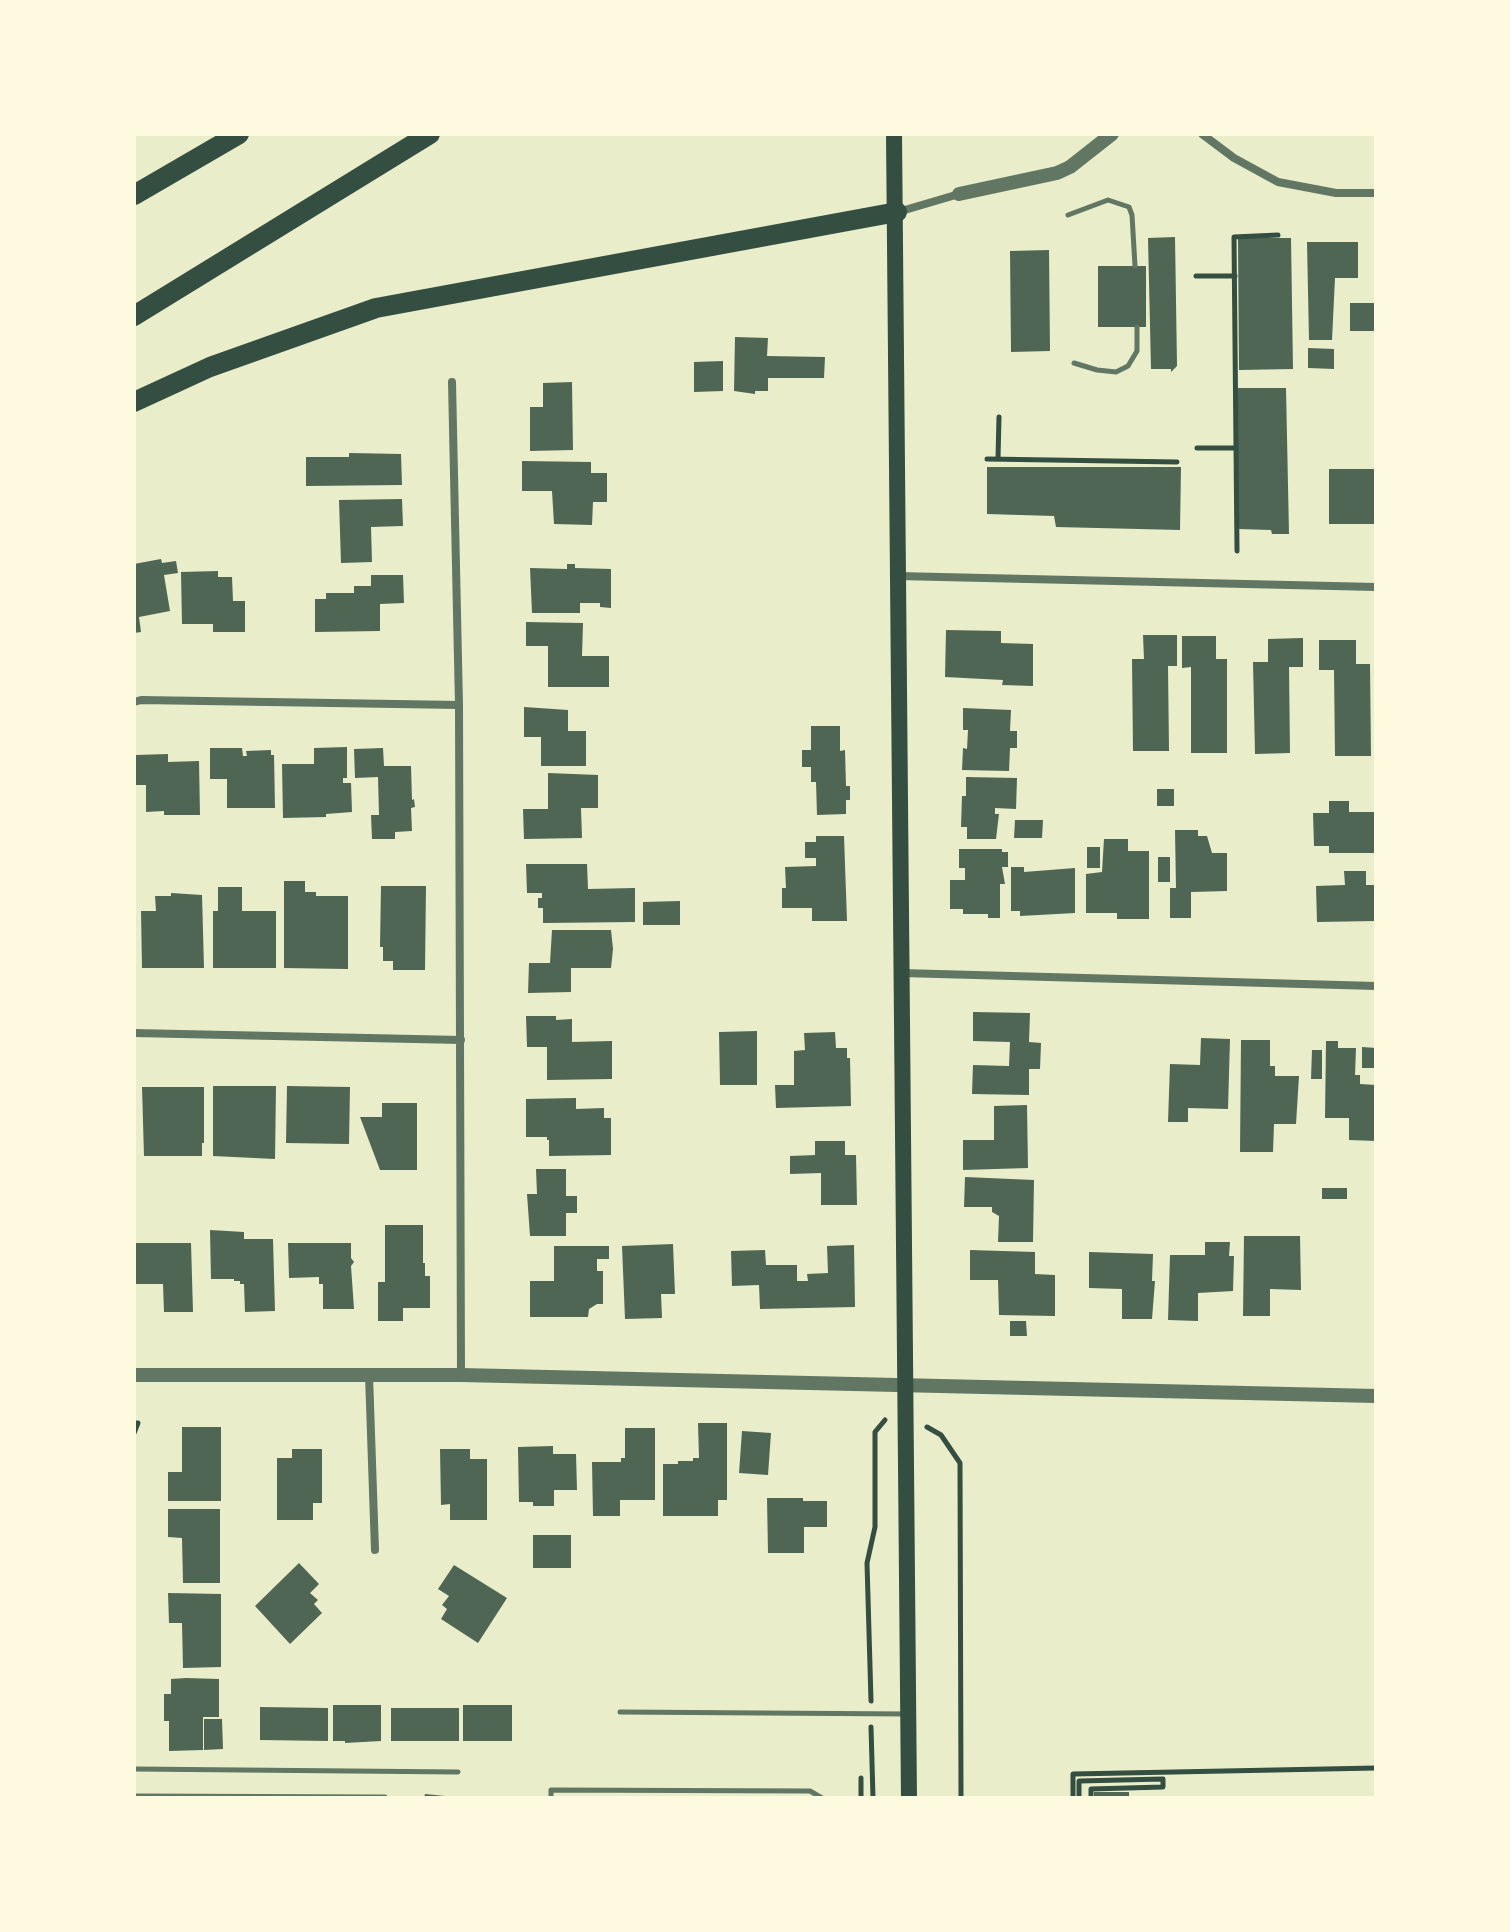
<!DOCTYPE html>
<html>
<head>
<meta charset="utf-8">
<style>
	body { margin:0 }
	#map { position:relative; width:1510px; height:1932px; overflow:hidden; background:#e9edc9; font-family:"Alegreya Sans",sans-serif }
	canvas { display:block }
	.frame { position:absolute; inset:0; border:136px solid #fefae0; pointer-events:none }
</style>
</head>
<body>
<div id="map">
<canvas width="1510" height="1932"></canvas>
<div class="frame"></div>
</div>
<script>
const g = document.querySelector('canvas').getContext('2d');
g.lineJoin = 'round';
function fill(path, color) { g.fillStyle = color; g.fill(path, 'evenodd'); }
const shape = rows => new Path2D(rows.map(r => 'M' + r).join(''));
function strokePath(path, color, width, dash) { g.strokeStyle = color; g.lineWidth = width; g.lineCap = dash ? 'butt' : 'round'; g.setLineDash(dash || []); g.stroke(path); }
fill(shape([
	[1175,237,1177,366,1171,372,1171,369,1151,369,1148,238],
	[1238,238,1291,238,1293,369,1239,370],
	[1307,242,1358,242,1358,278,1335,278,1332,340,1309,340],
	[1049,250,1050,351,1011,352,1010,251],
	[1098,266,1146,266,1146,327,1098,327],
	[1350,303,1376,303,1376,331,1350,331],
	[735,337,768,338,767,356,825,357,824,378,768,378,768,391,755,391,755,394,734,391],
	[1308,348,1334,349,1334,369,1308,368],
	[723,361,723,391,694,392,694,362],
	[572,382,573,450,530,451,530,407,543,407,543,383],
	[1238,388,1286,388,1289,534,1272,534,1271,530,1238,529],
	[349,453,401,454,402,485,306,486,306,457,349,457],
	[522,461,591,462,591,473,607,473,607,502,593,502,592,525,554,524,552,491,522,491],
	[987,467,1181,467,1180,530,1056,527,1054,516,987,514],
	[1329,469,1375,469,1375,524,1329,524],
	[402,499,403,526,371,527,372,562,341,563,339,500],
	[161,559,162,563,176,561,178,573,164,575,170,611,139,617,141,632,134,633,134,564],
	[567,564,575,564,575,568,611,569,611,608,600,607,600,603,580,603,580,613,532,613,530,568,567,569],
	[218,571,218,577,232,577,233,601,245,601,245,632,213,632,213,624,182,624,181,572],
	[371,575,403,575,404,603,380,604,380,631,315,632,315,599,326,599,326,593,354,593,354,586,371,586],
	[526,622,583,623,582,656,609,656,609,687,548,687,548,646,526,646],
	[946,630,1001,631,1001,643,1033,644,1033,686,1002,685,1003,680,945,677],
	[1143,635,1177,635,1177,666,1168,666,1169,751,1133,751,1132,659,1144,659],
	[1182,636,1216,636,1216,659,1227,659,1227,753,1191,753,1191,667,1182,668],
	[1303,638,1303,667,1289,667,1290,753,1255,754,1253,662,1268,662,1268,639],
	[1319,640,1356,640,1356,664,1370,664,1371,756,1335,756,1334,670,1319,670],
	[524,707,568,710,568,731,586,731,586,766,541,766,541,737,524,737],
	[963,708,1011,710,1010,731,1017,731,1017,748,1010,748,1009,771,962,770,963,748,967,749,968,730,963,730],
	[811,726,840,726,840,751,845,750,846,786,850,786,850,800,846,800,846,814,817,815,816,782,811,782,811,767,802,767,802,750,811,750],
	[347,747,347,778,343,778,343,783,351,783,352,812,326,814,326,817,283,818,282,764,314,764,314,748],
	[210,748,242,748,243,756,247,756,246,751,271,750,271,755,274,755,275,808,227,808,227,779,210,779],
	[383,748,384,766,411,766,412,800,414,799,415,807,411,808,412,831,395,832,395,839,372,839,371,815,379,815,378,777,355,778,354,749],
	[168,754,168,762,199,761,200,815,164,815,164,811,146,812,146,785,136,785,136,755],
	[548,773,598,775,598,808,581,808,582,838,524,839,523,809,548,809],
	[966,777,1017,778,1016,809,995,808,995,814,999,814,996,839,967,839,967,827,961,827,962,796,966,796],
	[1157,789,1174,789,1174,806,1157,806],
	[1329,801,1349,801,1349,812,1376,812,1376,853,1329,853,1329,846,1314,846,1313,813,1329,813],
	[1015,820,1043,820,1042,838,1014,838],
	[1175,830,1198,830,1198,836,1207,836,1212,853,1227,853,1227,891,1191,892,1191,918,1170,918,1170,888,1176,888],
	[816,836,844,836,847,921,812,921,812,908,782,908,782,888,786,888,785,867,816,866,816,858,805,858,805,842,816,842],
	[1104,839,1128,839,1128,851,1149,851,1149,919,1117,919,1117,913,1086,913,1086,874,1102,872],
	[1087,847,1100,847,1100,868,1087,868],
	[959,849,1002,849,1002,852,1008,852,1008,867,1002,867,1005,884,1000,884,1000,918,988,918,988,914,963,914,963,909,950,909,950,880,965,880,965,868,959,868],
	[1158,857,1170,857,1170,882,1158,882],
	[526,864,587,864,588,889,635,888,635,922,543,923,543,908,538,908,538,898,542,898,542,893,527,893],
	[1011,867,1024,867,1024,872,1075,868,1075,913,1020,916,1020,911,1011,911],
	[1344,871,1366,871,1366,885,1376,885,1376,921,1317,922,1316,886,1345,885],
	[284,881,305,881,305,892,316,892,316,896,348,896,348,969,284,968],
	[381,886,426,886,425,970,393,970,393,961,383,961,383,947,380,947],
	[218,887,242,887,242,911,276,911,276,968,213,968,213,911,218,911],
	[171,893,202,895,204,968,142,968,141,911,156,911,155,896,171,896],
	[680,901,680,925,643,925,643,902],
	[552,930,611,930,613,949,611,968,571,968,571,992,528,993,529,963,550,963],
	[973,1012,1030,1013,1029,1042,1041,1043,1040,1069,1029,1069,1029,1095,972,1094,973,1065,1009,1066,1010,1042,973,1041],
	[526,1016,556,1016,556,1020,572,1019,572,1042,612,1041,612,1079,547,1080,547,1047,527,1047],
	[757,1031,757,1085,720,1085,719,1032],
	[835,1032,836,1048,847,1048,847,1058,850,1058,851,1106,776,1108,775,1085,794,1085,794,1051,805,1050,804,1033],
	[1201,1038,1230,1039,1228,1109,1188,1108,1188,1122,1168,1122,1170,1064,1200,1065],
	[1241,1040,1270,1040,1270,1066,1275,1066,1275,1076,1299,1076,1296,1124,1274,1124,1273,1152,1240,1152],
	[1326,1041,1338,1041,1338,1048,1356,1048,1355,1075,1360,1075,1360,1084,1376,1085,1376,1141,1349,1140,1349,1118,1325,1118],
	[1362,1047,1376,1048,1376,1068,1362,1068],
	[1312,1050,1322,1050,1322,1079,1311,1079],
	[213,1086,276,1086,275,1159,213,1156],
	[287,1086,350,1087,349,1144,286,1143],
	[142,1087,204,1087,204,1143,202,1143,202,1156,144,1156],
	[576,1098,576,1109,604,1108,604,1118,611,1118,611,1155,549,1156,549,1140,547,1140,547,1137,526,1137,526,1099],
	[382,1103,417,1103,417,1170,380,1170,360,1117,382,1117],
	[1027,1105,1028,1168,963,1170,963,1140,994,1140,994,1106],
	[815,1141,845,1141,845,1155,856,1155,857,1205,821,1205,821,1173,790,1174,790,1156,815,1155],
	[536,1169,566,1169,566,1196,577,1196,577,1213,566,1213,566,1236,530,1236,527,1194,537,1194],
	[965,1177,1034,1180,1033,1242,998,1242,999,1216,992,1212,992,1207,964,1207],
	[1322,1188,1347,1188,1347,1199,1322,1199],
	[385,1225,423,1225,423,1263,425,1263,425,1276,430,1276,430,1308,403,1308,403,1321,378,1321,378,1282,385,1282],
	[210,1230,244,1232,244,1239,273,1239,275,1311,245,1312,244,1284,240,1284,240,1281,234,1281,234,1279,211,1279],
	[1244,1236,1300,1236,1301,1290,1270,1289,1270,1316,1243,1316],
	[1205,1242,1230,1242,1229,1256,1234,1256,1233,1291,1198,1293,1198,1321,1168,1320,1170,1255,1205,1255],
	[134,1243,191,1243,193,1312,164,1312,163,1284,134,1284],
	[288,1243,351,1243,351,1258,354,1262,351,1266,354,1309,323,1309,323,1284,319,1284,319,1277,289,1278],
	[673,1244,675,1294,661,1294,662,1318,625,1319,622,1246],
	[854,1245,855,1307,760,1309,759,1285,732,1286,731,1251,765,1250,766,1265,797,1265,797,1281,808,1281,807,1274,828,1273,827,1246],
	[554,1246,609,1246,609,1259,597,1259,597,1271,603,1271,603,1304,597,1304,589,1309,588,1317,530,1317,530,1281,554,1281],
	[970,1250,1035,1252,1035,1274,1055,1275,1055,1316,999,1315,998,1280,970,1280],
	[1089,1252,1153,1254,1152,1281,1155,1281,1152,1319,1122,1319,1122,1289,1089,1288],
	[1010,1321,1026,1321,1027,1336,1010,1336],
	[698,1423,727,1423,727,1500,718,1500,718,1516,663,1516,663,1464,678,1464,678,1461,693,1461,693,1458,699,1458],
	[182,1427,221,1427,221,1501,168,1501,168,1472,182,1472],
	[625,1428,655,1428,655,1500,620,1500,620,1516,593,1516,592,1462,621,1462,621,1458,625,1458],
	[742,1431,771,1433,768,1475,739,1473],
	[553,1446,553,1454,576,1454,577,1490,554,1490,554,1506,533,1506,533,1502,519,1502,518,1447],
	[292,1449,322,1449,322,1503,313,1503,313,1520,277,1520,277,1458,292,1458],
	[440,1449,470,1449,470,1459,487,1459,487,1520,450,1520,450,1504,441,1505],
	[767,1498,803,1498,803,1501,827,1501,827,1527,804,1527,804,1553,768,1553],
	[168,1509,220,1509,220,1583,183,1583,182,1538,168,1537],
	[533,1535,571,1535,571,1568,533,1568],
	[299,1563,319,1584,310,1593,318,1600,314,1604,322,1613,290,1644,255,1606],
	[454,1565,507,1598,478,1643,441,1619,447,1609,442,1605,449,1596,438,1589],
	[168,1593,221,1594,221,1667,183,1668,182,1623,169,1623],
	[186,1678,219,1679,219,1717,203,1717,203,1750,169,1751,169,1721,164,1721,164,1694,171,1694,171,1679],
	[333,1705,381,1705,381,1741,345,1743,345,1741,333,1741],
	[463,1705,512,1705,512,1741,463,1741],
	[260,1707,328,1708,328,1741,260,1740],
	[391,1708,459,1708,459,1741,391,1741],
	[204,1719,222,1719,223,1749,204,1750],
	[1094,1792,1129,1792,1129,1798,1094,1798],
	[425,1794,445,1796,444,1798,424,1798]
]), '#4f6655');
strokePath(shape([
	[1196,276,1235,276],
	[1197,448,1235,448],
	[987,459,1177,462],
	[998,459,999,417],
	[1237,551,1234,237,1278,235],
	[134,1423,138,1423,134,1433],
	[927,1427,941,1435,960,1463,961,1798],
	[871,1701,867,1563,875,1527,875,1432,885,1420],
	[871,1727,873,1798],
	[861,1778,861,1798],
	[1073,1798,1073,1774,1376,1768],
	[1079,1798,1079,1781,1163,1779,1163,1787,1091,1789,1091,1798]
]), '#344e41', 5);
strokePath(shape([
	[1068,215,1108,200,1129,207,1132,215,1135,266],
	[1074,363,1097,370,1116,372,1128,366,1137,351,1137,327],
	[620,1712,907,1714],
	[134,1769,458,1772],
	[134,1796,385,1797],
	[551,1798,551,1790,810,1791,822,1798]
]), '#617663', 5);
strokePath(shape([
	[1202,134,1234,158,1278,182,1336,193,1376,193],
	[898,212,959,194],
	[452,382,459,705,461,1375],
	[897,576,1376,587],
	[134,702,141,700,459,705],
	[902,973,1376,986],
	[134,1033,461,1040],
	[369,1375,375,1550]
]), '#617663', 8);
strokePath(shape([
	[959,194,1057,173,1070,167,1112,134],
	[134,1375,461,1375,1376,1396]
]), '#617663', 14);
strokePath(shape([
	[894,134,909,1798]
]), '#344e41', 16);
strokePath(shape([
	[134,195,239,134],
	[134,316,430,134],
	[134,402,210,367,376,308,897,212]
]), '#344e41', 20);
</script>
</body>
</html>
